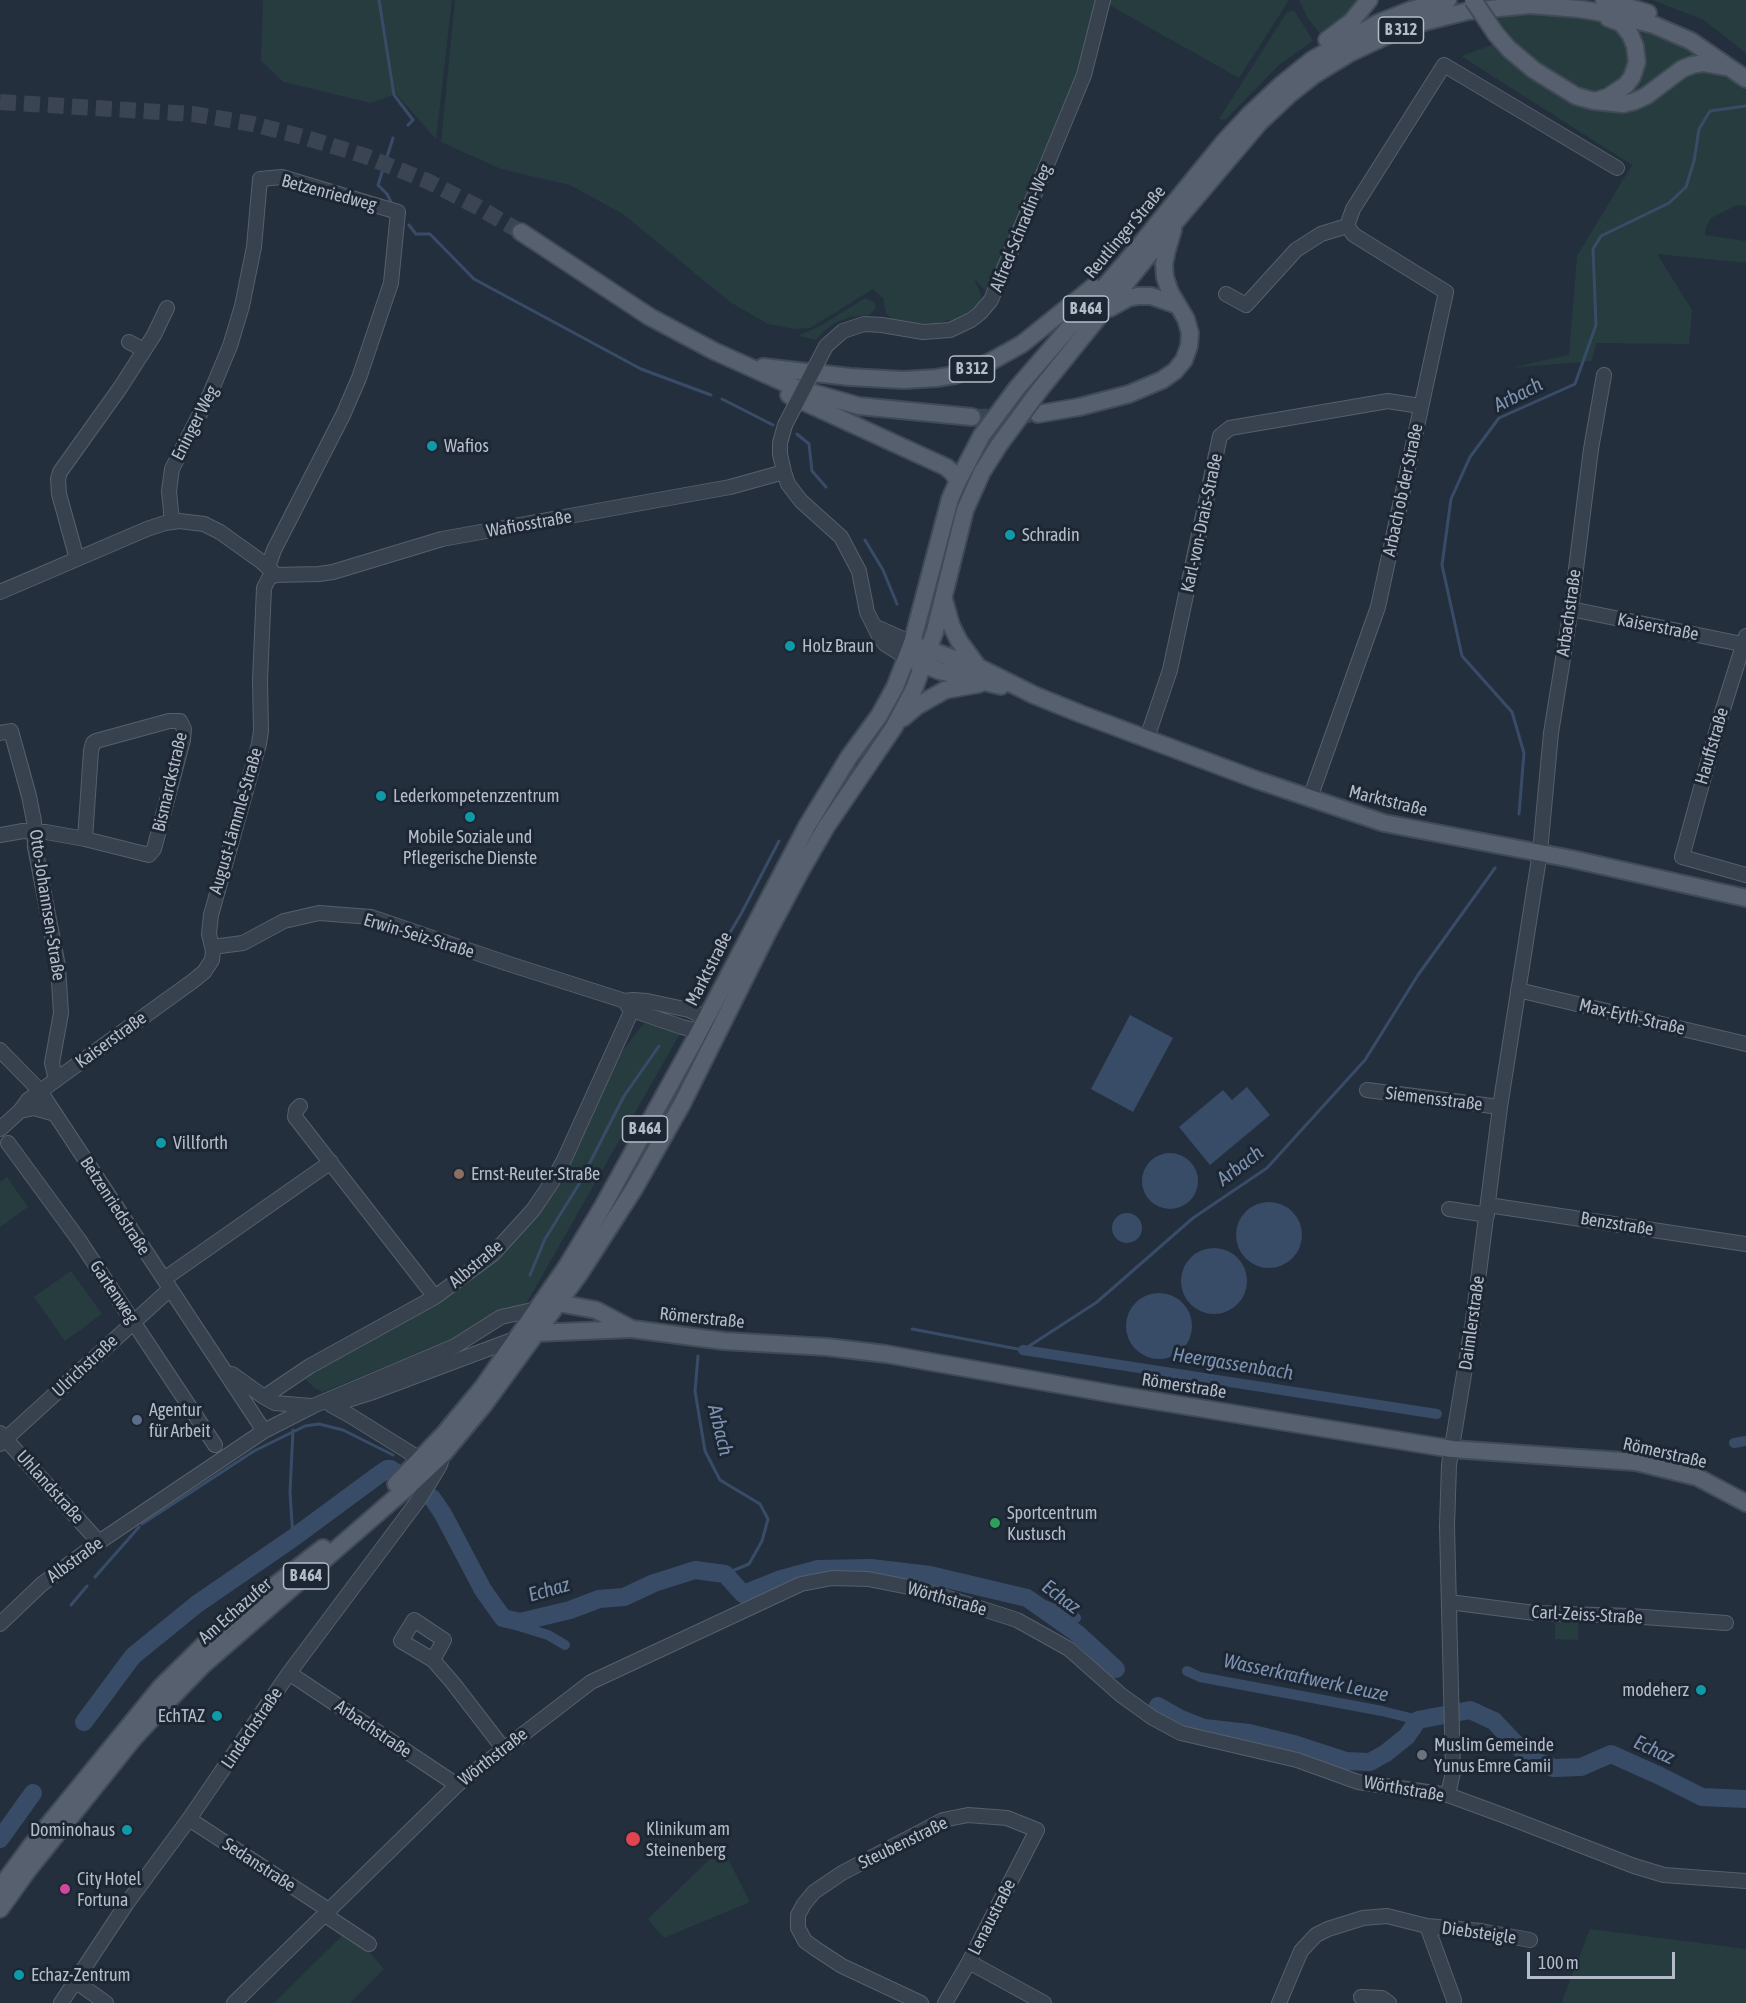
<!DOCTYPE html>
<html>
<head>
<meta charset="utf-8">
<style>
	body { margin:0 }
	#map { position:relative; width:1746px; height:2003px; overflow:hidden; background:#242f3e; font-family:"Asap Condensed",sans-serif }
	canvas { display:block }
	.scale { position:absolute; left:1527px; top:1952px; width:148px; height:27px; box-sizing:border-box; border:3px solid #b4bcc9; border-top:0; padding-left:8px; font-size:18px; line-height:21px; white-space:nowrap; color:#b4bcc9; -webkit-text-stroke:4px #1d2633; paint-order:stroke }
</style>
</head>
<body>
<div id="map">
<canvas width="1746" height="2003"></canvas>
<div class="scale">100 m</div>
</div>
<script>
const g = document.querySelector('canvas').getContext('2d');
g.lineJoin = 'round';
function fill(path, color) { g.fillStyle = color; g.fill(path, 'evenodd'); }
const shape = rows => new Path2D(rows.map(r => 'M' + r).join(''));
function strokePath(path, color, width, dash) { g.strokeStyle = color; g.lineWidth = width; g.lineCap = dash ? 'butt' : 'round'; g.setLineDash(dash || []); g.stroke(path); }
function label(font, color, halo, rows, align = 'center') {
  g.font = font + ' "Asap Condensed",sans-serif'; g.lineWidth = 6; g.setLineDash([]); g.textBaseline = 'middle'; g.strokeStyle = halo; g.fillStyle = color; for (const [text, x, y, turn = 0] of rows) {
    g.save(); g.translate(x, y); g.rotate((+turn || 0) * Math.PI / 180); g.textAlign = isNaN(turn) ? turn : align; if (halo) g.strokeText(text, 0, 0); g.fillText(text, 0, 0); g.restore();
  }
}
fill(shape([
	[263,0,452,0,436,139,396,94,371,103,283,82,261,61],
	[455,0,1102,0,1083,74,991,297,974,278,981,295,980,302,968,312,954,319,934,324,915,323,892,319,886,313,883,297,881,297,873,289,810,328,795,329,768,324,730,302,623,214,570,185,501,169,441,142],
	[1104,0,1289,0,1239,78,1104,2],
	[1299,0,1358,0,1344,17,1323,38,1307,17],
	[1652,0,1746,0,1746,53,1704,20],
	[1294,10,1313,41,1280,64,1225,120,1219,119,1287,12],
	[1530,11,1599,19,1616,26,1625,36,1630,59,1627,71,1621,80,1610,87,1596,91,1580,91,1552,75,1520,47,1500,22,1496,14],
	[1628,22,1703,53,1658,80,1624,98,1636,78],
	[1492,45,1565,99,1604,110,1634,108,1694,69,1727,74,1746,90,1746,206,1737,205,1711,218,1706,227,1705,235,1746,241,1746,263,1657,254,1692,310,1689,344,1596,343,1592,361,1510,368,1569,355,1577,256,1632,165,1461,56],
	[865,298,874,302,876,307,873,312,869,315,850,317,835,323,824,331,816,340,800,336,800,335,822,325],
	[644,1023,681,1032,522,1311,323,1392,314,1388,306,1379,311,1370,438,1301,536,1211,598,1082],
	[7,1177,28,1207,0,1227,0,1182],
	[71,1271,102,1314,65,1341,34,1297],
	[1555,1621,1578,1622,1578,1640,1555,1639],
	[722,1847,750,1902,664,1938,648,1919],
	[1590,1929,1746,1949,1746,2003,1565,2003,1562,2001],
	[345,1933,364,1946,384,1969,350,2003,274,2003]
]), '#263c3f');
fill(shape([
	[1130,1015,1173,1038,1133,1112,1091,1089],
	[1247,1087,1270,1115,1210,1165,1179,1127,1223,1090,1232,1100],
	'1142 1181a28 28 0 1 1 56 0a28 28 0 1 1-56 0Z',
	'1236 1235a33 33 0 1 1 66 0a33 33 0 1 1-66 0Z',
	'1112 1228a15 15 0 1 1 30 0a15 15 0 1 1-30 0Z',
	'1181 1281a33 33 0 1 1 66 0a33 33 0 1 1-66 0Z',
	'1126 1326a33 33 0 1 1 66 0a33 33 0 1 1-66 0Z'
]), '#394c67');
strokePath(shape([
	[379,0,394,95,413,120,408,125],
	[391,202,387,194,378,185,393,138],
	[409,225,416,234,430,234,474,279,641,369,711,395],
	[722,399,773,425],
	[797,434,809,444,812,471,826,487],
	[865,540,883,570,897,604],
	[1519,814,1524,753,1512,712,1462,656,1442,565,1451,499,1470,457,1499,418,1575,384,1596,325,1593,249,1601,236,1669,203,1686,187,1694,161,1699,129,1710,111,1746,106],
	[695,992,741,914,779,841],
	[530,1275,545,1239,579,1184,624,1096,659,1046],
	[912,1329,1023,1350,1097,1302,1193,1218,1267,1168,1365,1060,1418,975,1495,868],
	[698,1356,695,1391,705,1451,720,1480,760,1504,768,1519,762,1541,749,1564,725,1574],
	[142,1524,254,1451,305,1426,319,1424,343,1430,393,1455],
	[293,1538,290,1492,293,1430],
	[95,1577,139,1527],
	[71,1605,87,1586]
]), '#394c67', 3);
strokePath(shape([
	[1023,1350,1437,1414],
	[1734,1443,1746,1441],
	[1027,1598,1076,1618],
	[503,1618,519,1626,548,1635,565,1645],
	[1187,1671,1200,1677,1382,1711,1418,1720]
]), '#394c67', 10);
strokePath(shape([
	[1158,1706,1179,1718,1204,1728,1249,1733,1294,1744,1346,1761,1370,1762,1386,1753,1407,1736,1418,1720,1470,1710,1494,1721,1530,1759,1554,1768,1581,1767,1611,1754,1660,1776,1702,1797,1746,1799],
	[84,1722,133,1656,197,1604,293,1538,377,1476,387,1469,391,1469,432,1498,443,1514,483,1590,503,1618,520,1622,570,1610,599,1599,624,1597,654,1583,695,1570,725,1574,743,1594,778,1580,818,1569,871,1568,930,1575,1027,1598,1078,1634,1116,1669],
	[0,1839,33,1793]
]), '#394c67', 18);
strokePath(shape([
	[0,102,193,114,253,124,307,138,365,156,427,181,476,206,521,232],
	[972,417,1031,415]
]), '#3a4453', 16, [16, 8]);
const minor = shape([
	[1226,294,1246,305,1296,250,1321,234,1347,226],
	[129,342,144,350],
	[826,346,843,331,864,324,882,325,923,332,950,330,971,320,980,313,991,300,1084,75,1103,0],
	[785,425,780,443,780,454,784,472,788,484,801,501,841,537,859,571,867,612,879,636,885,644,907,658],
	[172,522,169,491,172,469,210,394,230,346,242,306,254,247,260,179,282,177,398,212,391,283,359,378,343,415,274,550,268,567],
	[77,559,59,494,58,479,60,472,120,388,154,335,167,308],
	[275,575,319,574,333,572,442,539,730,487,784,472],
	[0,592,147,529,165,523,179,521,204,524,220,532,262,562,274,573],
	[1571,609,1746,645],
	[874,626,912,643],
	[1746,636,1719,722,1682,857,1746,875],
	[0,733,11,731,29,796,34,821,35,847,58,966,61,1013,52,1063,56,1080],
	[1147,738,1170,670,1220,436,1230,428,1388,401,1420,406],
	[1310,798,1378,607,1446,292,1354,235,1347,226,1353,209,1444,65,1617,168],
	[0,835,23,831,46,832,85,839,149,855,154,849,183,740,184,729,180,721,169,721,96,741,93,743,91,751,85,839],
	[212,947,243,943,284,921,319,913,371,917,506,963,625,1001,633,1000,647,1001,689,1010,706,1018,712,1025],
	[1518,990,1746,1044],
	[627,1005,632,1010,682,1027,707,1033],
	[0,1050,40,1091,264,1431],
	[1367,1090,1500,1107],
	[300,1106,296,1110,295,1117,435,1297],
	[20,1111,34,1108,55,1114],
	[0,1129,20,1111,28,1100,193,981,204,972,212,960,213,951,209,934,211,915,259,744,261,731,260,680,264,588,269,578,275,575],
	[8,1143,79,1240,215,1445],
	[1488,1205,1746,1244],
	[1449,1209,1487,1215],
	[164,1279,331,1162],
	[232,1374,264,1397,275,1403,311,1406],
	[264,1397,310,1366,435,1297,493,1254,533,1210,552,1182,564,1160,632,1010],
	[338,1403,373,1392,520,1337],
	[331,1405,351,1416,420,1459],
	[0,1433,99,1542],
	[0,1444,170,1289],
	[1449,1602,1535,1613,1630,1616,1726,1623],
	[0,1624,42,1584,99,1542,264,1431,313,1406,455,1346,501,1317,541,1308],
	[433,1660,444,1640,414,1620,401,1641,433,1660,453,1683,503,1748],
	[289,1673,457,1785],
	[1448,1795,1453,1772,1447,1526,1449,1465,1473,1320,1500,1107,1540,852,1551,733,1571,609,1591,449,1604,375],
	[189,1819,330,1911],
	[325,1915,369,1944],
	[1427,1926,1454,2000],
	[969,1962,1044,2003],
	[75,1981,106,2003],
	[1361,1997,1382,1998,1389,2003],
	[61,2003,127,1903,189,1819,289,1673,420,1498,440,1465,443,1454],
	[234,2003,457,1785,591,1682,801,1584,832,1578,868,1579,924,1590,1017,1620,1069,1649,1121,1695,1153,1718,1181,1733,1297,1760,1358,1782,1448,1795,1505,1816,1634,1866,1664,1875,1746,1881],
	[921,2003,842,1966,816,1949,805,1941,798,1928,798,1915,804,1904,814,1892,842,1873,943,1820,968,1815,1007,1818,1037,1830,969,1962,945,2003],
	[1279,2003,1301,1951,1316,1935,1328,1929,1363,1918,1387,1916,1427,1926,1481,1931,1530,1940]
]);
const major = shape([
	[1604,0,1648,13],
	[1496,34,1509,49,1534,70,1576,96,1594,101,1623,104,1635,101,1646,96,1682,69,1692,65,1703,63,1725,67],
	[1327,40,1351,22,1369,0],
	[1595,101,1608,97,1626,85,1632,77,1637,62,1635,46,1630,34,1621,23,1608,18],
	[521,232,650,317,714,351,796,388,859,406,972,417],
	[1110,308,1128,298,1138,296,1151,296,1177,305],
	[763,367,850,377,904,380,936,378,955,375,988,363,1022,344,1093,287],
	[1017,388,1131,256,1224,142,1250,114,1281,85,1312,60,1378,23,1411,10,1448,0],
	[1038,392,1176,221,1259,123,1291,93,1314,75,1350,53,1386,36,1412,25,1468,11,1530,5,1580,9,1615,15,1654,25,1691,41,1746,79],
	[789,395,946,467,952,472,958,481],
	[1038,414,1079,407,1129,394,1162,380,1175,371,1184,360,1189,346,1190,333,1186,319,1170,292,1165,277,1164,264,1167,250,1173,230],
	[944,600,951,625,959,641,978,667],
	[921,647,978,667,1034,695,1081,714,1257,780,1384,823,1572,859,1746,898],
	[914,661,940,671,1001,686],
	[903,718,917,706,945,690,979,684],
	[558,1303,596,1310,632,1329,724,1341,827,1347,886,1354,1119,1395,1452,1449,1636,1462,1697,1477,1746,1503],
	[535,1333,630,1329],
	[396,1484,444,1434,483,1387,567,1266,602,1208,699,1032,807,826,849,757,879,716,895,687,912,643,950,499,958,481,982,435],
	[0,1888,31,1846,160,1688,224,1625,323,1548],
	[0,1909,28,1870,133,1739,170,1699,203,1665,409,1486,443,1454,483,1406,580,1273,634,1189,682,1104,768,932,800,872,826,827,894,727,914,689,935,631,965,510,982,472,999,445]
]);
strokePath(minor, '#565f6c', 16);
strokePath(major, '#414a57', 20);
strokePath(minor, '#38414e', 14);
strokePath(major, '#56606e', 16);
const minorBridge = shape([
	[785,425,826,346]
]);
const majorBridge = shape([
	[1473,0,1496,34],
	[982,435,1017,388],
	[999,445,1038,392]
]);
strokePath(minorBridge, '#565f6c', 16, []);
strokePath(majorBridge, '#414a57', 20, []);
strokePath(minorBridge, '#38414e', 14);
strokePath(majorBridge, '#56606e', 16);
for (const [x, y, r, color] of [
	[432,446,6,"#0f9aa8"],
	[1010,535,6,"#0f9aa8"],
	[790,646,6,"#0f9aa8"],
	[381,796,6,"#0f9aa8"],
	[470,817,6,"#0f9aa8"],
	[161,1143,6,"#0f9aa8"],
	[459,1174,6,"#8d6e63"],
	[137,1420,6,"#5c6f8a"],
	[995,1523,6,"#2e9e5b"],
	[1701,1690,6,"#0f9aa8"],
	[217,1716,6,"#0f9aa8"],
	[1422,1755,6,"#6b7280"],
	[127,1830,6,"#0f9aa8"],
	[633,1839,8,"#e0444e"],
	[65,1889,6,"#d1479c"],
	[19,1975,6,"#0f9aa8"]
]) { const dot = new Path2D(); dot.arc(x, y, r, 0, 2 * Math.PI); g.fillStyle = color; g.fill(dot); strokePath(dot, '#1d2633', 2); }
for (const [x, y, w] of [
	[1401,30,45],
	[1086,309,45],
	[972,369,45],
	[645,1129,45],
	[306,1576,45]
]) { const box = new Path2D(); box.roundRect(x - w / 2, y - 13, w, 26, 4.5); g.fillStyle = '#1d2633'; g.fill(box); strokePath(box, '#b4bcc9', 1.5); }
label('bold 16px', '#b4bcc9', null, [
	["B 312",1401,30],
	["B 464",1086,309],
	["B 312",972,369],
	["B 464",645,1129],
	["B 464",306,1576]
]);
label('18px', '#b4bcc9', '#1d2633', [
	["Betzenriedweg",329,193,15],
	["Alfred-Schradin-Weg",1021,228,-68],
	["Reutlinger Straße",1125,232,-50],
	["Eninger Weg",195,423,-63],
	["Arbach ob der Straße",1403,490,-78],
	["Karl-von-Drais-Straße",1202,523,-78],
	["Wafiosstraße",529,524,-10],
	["Arbachstraße",1569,613,-82],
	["Kaiserstraße",1658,627,11],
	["Hauffstraße",1712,746,-74],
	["Bismarckstraße",170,782,-77],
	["Marktstraße",1388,801,14],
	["August-Lämmle-Straße",236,821,-74],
	["Otto-Johannsen-Straße",47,905,81],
	["Erwin-Seiz-Straße",419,936,17],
	["Marktstraße",709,969,-63],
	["Max-Eyth-Straße",1632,1017,13],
	["Kaiserstraße",111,1040,-36],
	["Siemensstraße",1434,1099,7],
	["Betzenriedstraße",115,1206,57],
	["Benzstraße",1617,1224,9],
	["Albstraße",476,1264,-40],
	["Gartenweg",114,1292,56],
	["Römerstraße",702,1318,6],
	["Daimlerstraße",1472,1323,-82],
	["Ulrichstraße",85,1366,-43],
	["Römerstraße",1184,1386,9],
	["Römerstraße",1665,1453,13],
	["Uhlandstraße",50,1487,48],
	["Albstraße",75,1560,-36],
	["Wörthstraße",947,1599,16],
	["Am Echazufer",235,1611,-41],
	["Carl-Zeiss-Straße",1587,1615,3],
	["Lindachstraße",252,1728,-56],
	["Arbachstraße",373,1729,34],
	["Wörthstraße",493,1757,-38],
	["Wörthstraße",1404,1789,10],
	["Steubenstraße",903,1843,-26],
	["Sedanstraße",259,1865,33],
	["Lenaustraße",992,1917,-63],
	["Diebsteigle",1479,1933,8]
]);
label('18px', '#b4bcc9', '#1d2633', [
	["Wafios",444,446],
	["Schradin",1022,535],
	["Holz Braun",802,646],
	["Lederkompetenzzentrum",393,796],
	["Mobile Soziale und",470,837,"center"],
	["Pflegerische Dienste",470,858,"center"],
	["Villforth",173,1143],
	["Ernst-Reuter-Straße",471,1174],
	["Agentur",149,1410],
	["für Arbeit",149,1431],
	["Sportcentrum",1007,1513],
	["Kustusch",1007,1534],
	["modeherz",1689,1690,"right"],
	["EchTAZ",205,1716,"right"],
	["Muslim Gemeinde",1434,1745],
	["Yunus Emre Camii",1434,1766],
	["Klinikum am",646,1829],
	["Steinenberg",646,1850],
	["Dominohaus",115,1830,"right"],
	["City Hotel",77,1879],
	["Fortuna",77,1900],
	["Echaz-Zentrum",31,1975]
], 'left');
label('italic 20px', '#7c92b1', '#1d2633', [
	["Arbach",1518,395,-27],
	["Arbach",1240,1166,-37],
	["Heergassenbach",1233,1364,9],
	["Arbach",720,1430,76],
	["Echaz",549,1590,-16],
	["Echaz",1061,1597,37],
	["Wasserkraftwerk Leuze",1306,1678,12],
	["Echaz",1654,1750,25]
]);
</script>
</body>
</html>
